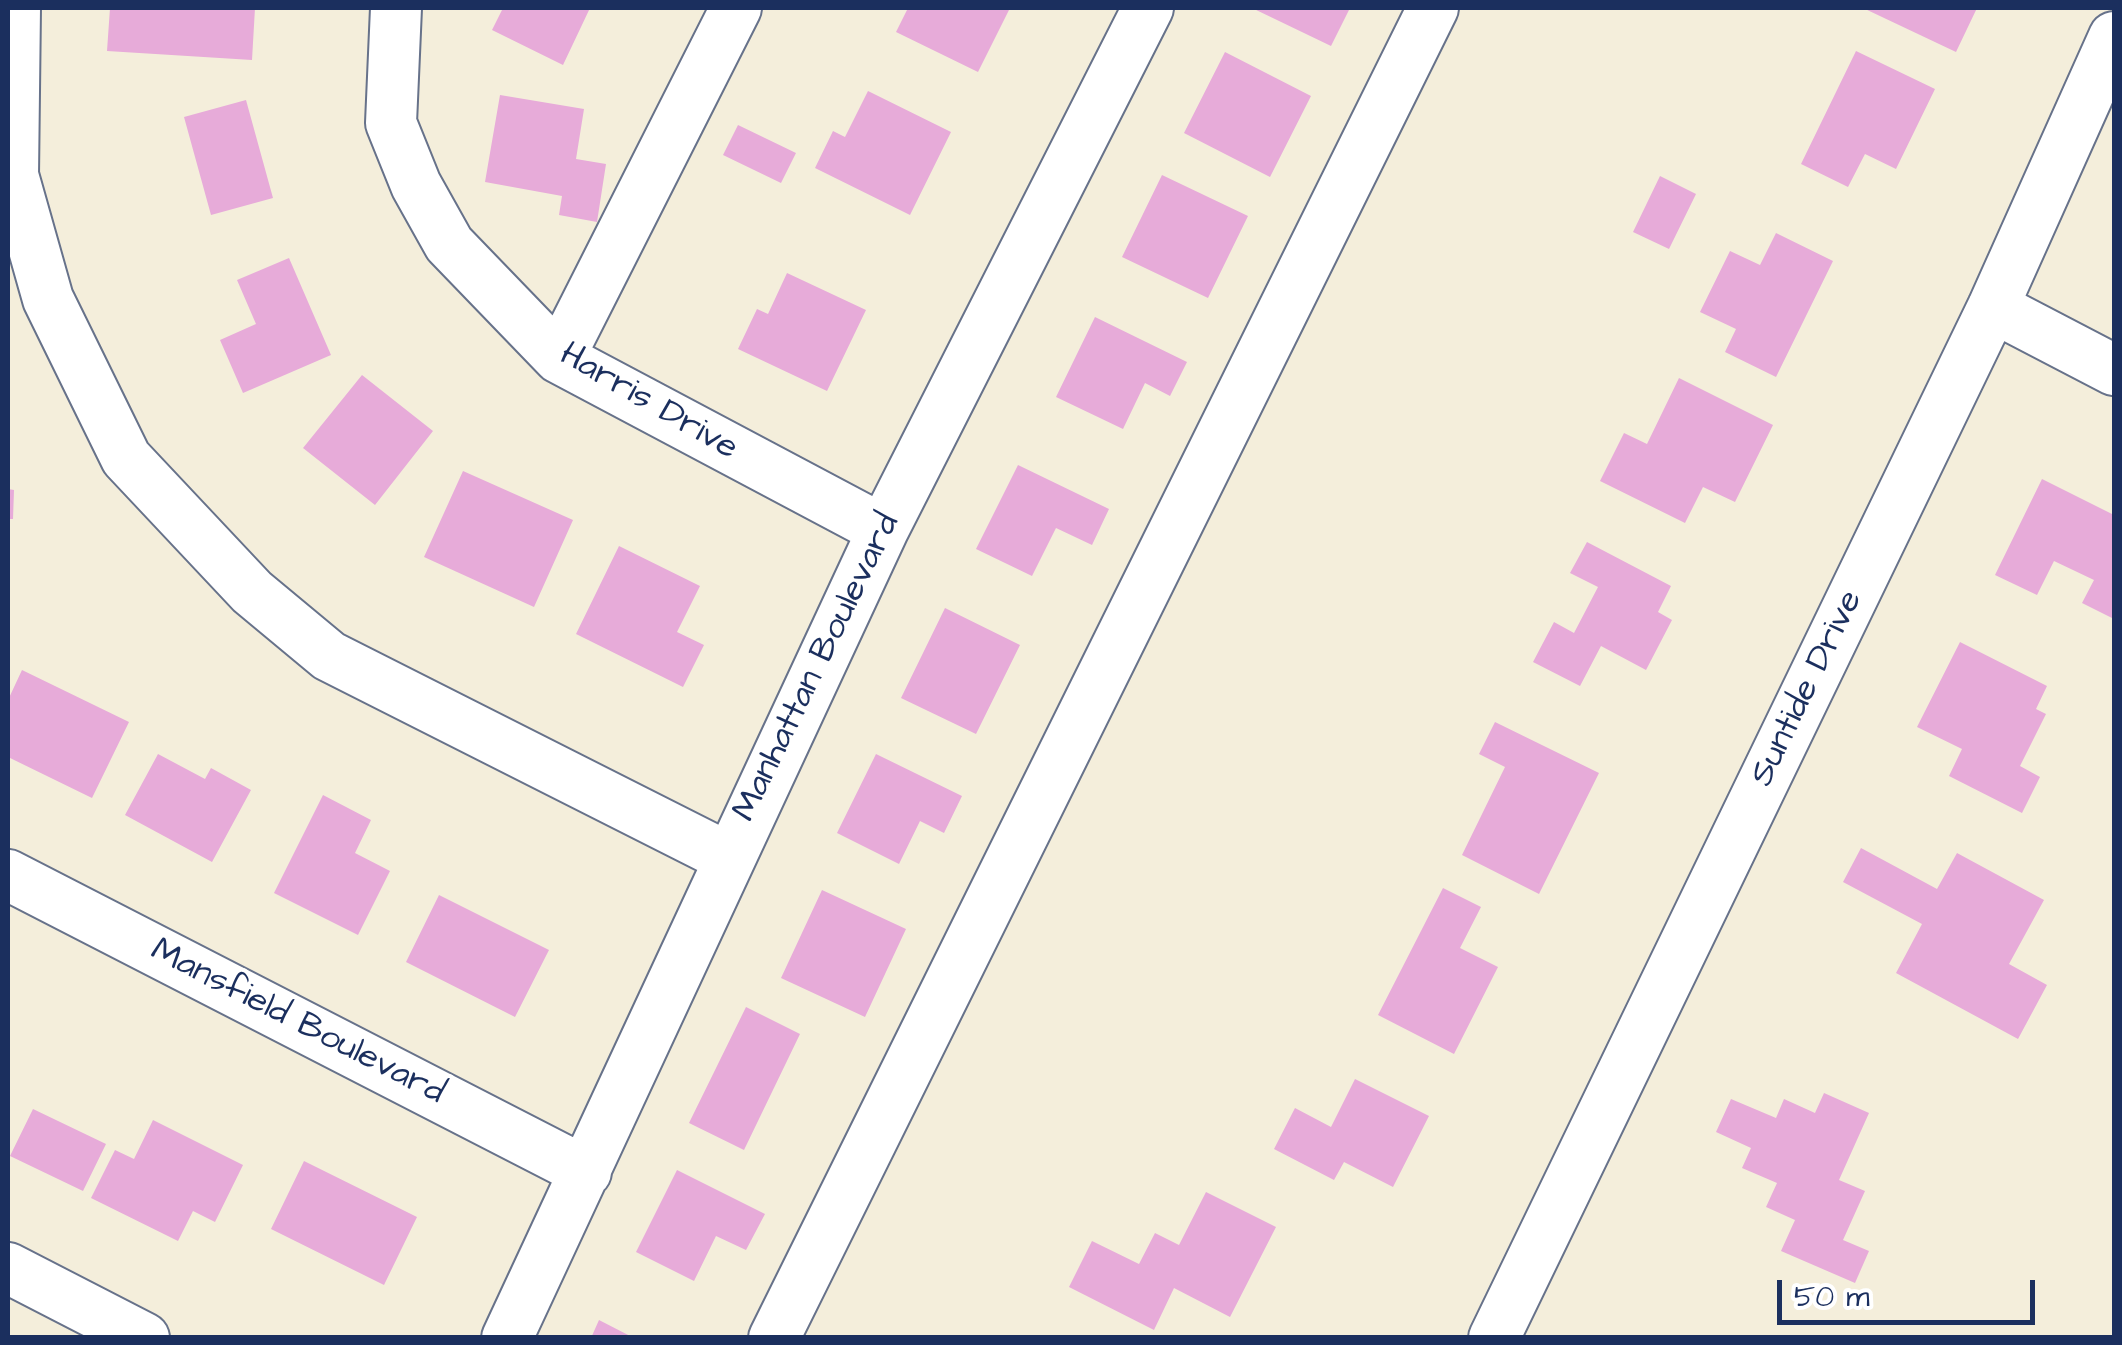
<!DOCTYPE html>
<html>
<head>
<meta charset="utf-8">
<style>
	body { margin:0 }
	#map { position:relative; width:2122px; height:1345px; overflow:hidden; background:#f4eedb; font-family:"Architects Daughter",sans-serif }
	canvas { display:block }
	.frame { position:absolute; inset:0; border:10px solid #1b2f5e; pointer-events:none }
	.scale { position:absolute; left:1777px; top:1280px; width:258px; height:45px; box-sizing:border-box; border:5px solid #1b2f5e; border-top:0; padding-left:12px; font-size:30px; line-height:35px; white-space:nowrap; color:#1b2f5e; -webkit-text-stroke:8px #fff; paint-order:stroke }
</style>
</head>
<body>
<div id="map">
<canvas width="2122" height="1345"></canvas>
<div class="frame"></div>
<div class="scale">50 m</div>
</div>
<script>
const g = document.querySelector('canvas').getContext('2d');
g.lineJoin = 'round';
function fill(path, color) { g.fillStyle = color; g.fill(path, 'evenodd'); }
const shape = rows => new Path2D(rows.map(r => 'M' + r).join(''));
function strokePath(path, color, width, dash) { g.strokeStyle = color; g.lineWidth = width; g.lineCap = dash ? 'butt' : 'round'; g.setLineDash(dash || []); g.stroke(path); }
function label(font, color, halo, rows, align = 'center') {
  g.font = font + ' "Architects Daughter",sans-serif'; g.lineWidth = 8; g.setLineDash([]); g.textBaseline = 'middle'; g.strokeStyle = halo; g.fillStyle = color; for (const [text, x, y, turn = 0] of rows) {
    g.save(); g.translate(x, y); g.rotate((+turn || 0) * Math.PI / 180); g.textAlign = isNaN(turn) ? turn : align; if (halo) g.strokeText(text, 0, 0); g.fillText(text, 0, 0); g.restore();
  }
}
fill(shape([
	[110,8,255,8,252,60,107,51],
	[503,8,590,8,563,65,492,30],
	[908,8,1010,8,978,72,896,32],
	[1252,8,1350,8,1331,46],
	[1863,8,1977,8,1956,52],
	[1856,51,1935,89,1896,169,1865,154,1848,187,1801,164],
	[1225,52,1311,96,1270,177,1184,133],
	[868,91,951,132,910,215,815,168,833,131,845,137],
	[500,95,584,109,576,159,606,164,597,222,559,215,562,196,485,182],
	[246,100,273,198,211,215,184,117],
	[738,125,796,153,781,183,723,155],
	[1162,175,1248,216,1208,298,1122,257],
	[1660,176,1696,194,1669,249,1633,232],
	[1776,233,1833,261,1776,377,1725,352,1736,329,1700,312,1730,251,1760,265],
	[289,258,331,355,243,393,220,340,256,324,237,280],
	[787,273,866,310,827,391,738,349,757,309,768,314],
	[1095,317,1187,362,1170,396,1145,383,1123,429,1056,397],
	[362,375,433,431,375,505,303,448],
	[1679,378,1773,425,1735,502,1703,487,1685,523,1600,481,1624,433,1647,444],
	[1018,465,1109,509,1092,545,1056,528,1032,576,976,549],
	[463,471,573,520,534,607,424,557],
	[2042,479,2114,515,2114,619,2082,603,2094,580,2054,561,2037,595,1995,575],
	[8,489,14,490,13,519,8,519],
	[1587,542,1671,586,1658,612,1672,620,1646,670,1601,646,1580,686,1533,662,1554,622,1574,633,1598,587,1570,573],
	[619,546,700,586,677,632,704,645,683,687,576,634],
	[945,608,1020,645,976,734,901,698],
	[1960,642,2047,686,2036,709,2046,714,2020,766,2040,777,2022,813,1949,776,1962,749,1917,727],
	[22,670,129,722,92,798,8,757,8,700],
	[1495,722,1599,773,1539,894,1462,855,1505,767,1479,754],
	[158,754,205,779,211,768,251,790,212,862,125,815],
	[876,754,962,796,944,833,920,821,899,864,837,833],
	[323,795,371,820,355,853,390,871,358,935,274,893],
	[1861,848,1937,889,1957,853,2044,900,2009,964,2047,985,2018,1039,1896,973,1922,924,1843,882],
	[1443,888,1481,907,1460,948,1498,967,1454,1054,1378,1015],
	[822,890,906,929,865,1017,781,978],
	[439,895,549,950,515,1017,406,962],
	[746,1007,800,1034,744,1150,689,1123],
	[1355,1079,1429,1116,1393,1187,1344,1162,1334,1180,1274,1149,1295,1108,1331,1127],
	[1824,1093,1869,1113,1839,1180,1865,1191,1843,1240,1869,1251,1855,1283,1781,1251,1795,1220,1766,1207,1777,1183,1742,1168,1751,1148,1716,1132,1731,1099,1776,1118,1784,1099,1815,1113],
	[33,1109,106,1144,83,1191,10,1156],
	[153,1120,243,1165,215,1222,193,1211,178,1241,91,1198,115,1150,134,1159],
	[304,1161,417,1217,384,1285,271,1229],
	[677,1170,765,1214,746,1250,716,1236,694,1281,636,1252],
	[1206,1192,1276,1227,1230,1317,1174,1288,1154,1330,1069,1287,1092,1241,1139,1264,1155,1233,1179,1245],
	[599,1320,634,1338,591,1338]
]), '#e7abd9');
const minor = shape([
	[15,8,13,175,48,299,126,458,252,592,329,656,727,857],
	[396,8,391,123,416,185,449,244,559,358,883,530],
	[1993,307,2114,370],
	[559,358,736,8],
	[8,875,586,1172],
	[8,1268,144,1338],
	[507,1338,883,530,1148,8],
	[774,1338,1433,8],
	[1494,1338,1993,307,2114,37]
]);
strokePath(minor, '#67728a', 54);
strokePath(minor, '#fff', 50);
label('35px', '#1b2f5e', '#fff', [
	["Harris Drive",648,403,30],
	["Manhattan Boulevard",818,668,-64],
	["Suntide Drive",1808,689,-64],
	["Mansfield Boulevard",297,1023,27]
]);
</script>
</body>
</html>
